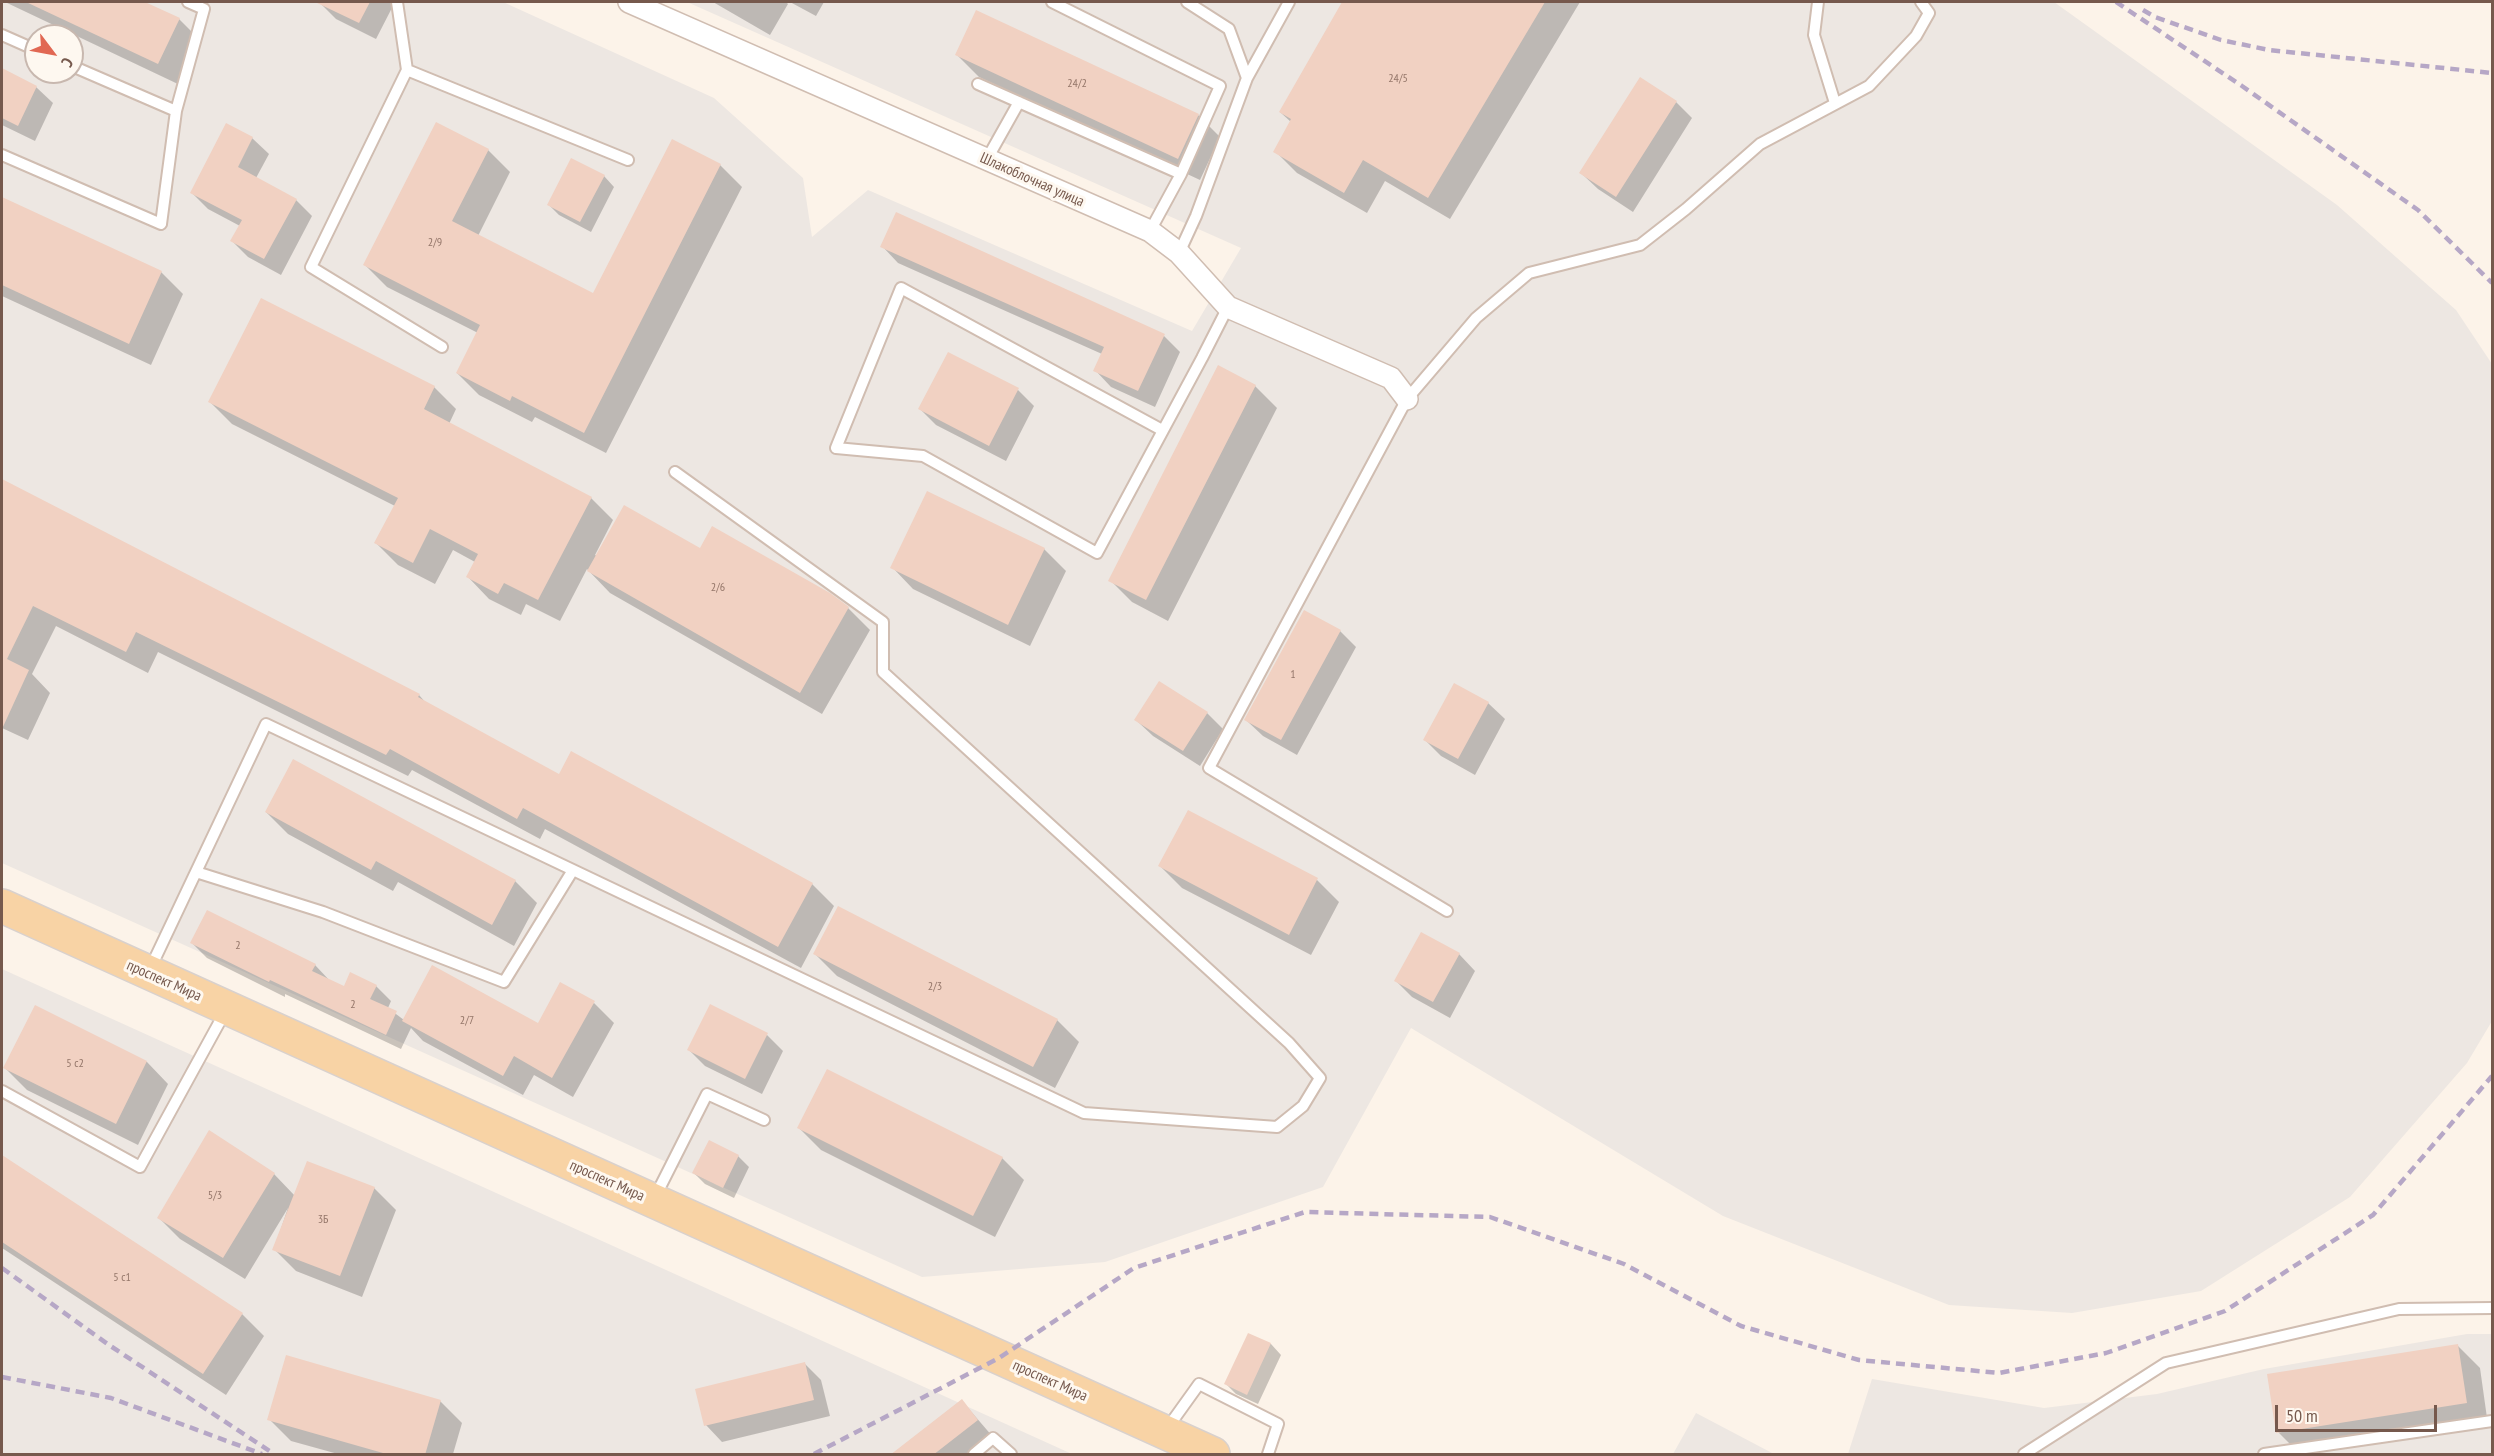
<!DOCTYPE html>
<html>
<head>
<meta charset="utf-8">
<style>
	body { margin:0 }
	#map { position:relative; width:2494px; height:1456px; overflow:hidden; background:#fcf3e9; font-family:"PT Sans Narrow",sans-serif }
	canvas { display:block }
	.frame { position:absolute; inset:0; border:3px solid #76594d; pointer-events:none }
	.north { position:absolute; left:24px; top:24px; width:60px; height:60px; box-sizing:border-box; background:#fef8f0; border:2px solid #c8b8af; border-radius:50%; rotate:122deg; font-size:16px; font-weight:700; line-height:24px; text-align:center; color:#76594d }
	.north::after { content:''; display:block; margin:auto; width:21px; height:27px; background:#e16853; clip-path:polygon(50% 0,100% 100%,50% 72%,0 100%) }
	.scale { position:absolute; left:2275px; top:1405px; width:162px; height:27px; box-sizing:border-box; border:3px solid #76594d; border-top:0; padding-left:8px; font-size:18px; line-height:21px; white-space:nowrap; color:#76594d; -webkit-text-stroke:4px #fef8f0; paint-order:stroke }
</style>
</head>
<body>
<div id="map">
<canvas width="2494" height="1456"></canvas>
<div class="frame"></div>
<div class="north">С</div>
<div class="scale">50 m</div>
</div>
<script>
const g = document.querySelector('canvas').getContext('2d');
g.lineJoin = 'round';
function fill(path, color) { g.fillStyle = color; g.fill(path, 'evenodd'); }
const shape = rows => new Path2D(rows.map(r => 'M' + r).join(''));
function strokePath(path, color, width, dash) { g.strokeStyle = color; g.lineWidth = width; g.lineCap = dash ? 'butt' : 'round'; g.setLineDash(dash || []); g.stroke(path); }
function label(font, color, halo, rows, align = 'center') {
  g.font = font + ' "PT Sans Narrow",sans-serif'; g.lineWidth = 6; g.setLineDash([]); g.textBaseline = 'middle'; g.strokeStyle = halo; g.fillStyle = color; for (const [text, x, y, turn = 0] of rows) {
    g.save(); g.translate(x, y); g.rotate((+turn || 0) * Math.PI / 180); g.textAlign = isNaN(turn) ? turn : align; if (halo) g.strokeText(text, 0, 0); g.fillText(text, 0, 0); g.restore();
  }
}
fill(shape([
	[2,2,503,2,714,98,803,178,812,237,868,190,1192,331,1241,248,687,2,2054,2,2337,205,2456,310,2492,364,2492,1021,2467,1063,2350,1197,2201,1291,2072,1313,1949,1305,1723,1216,1411,1028,1323,1187,1105,1262,922,1277,2,863],
	[36,36,72,36,72,72,36,72],
	[2,969,1072,1454,2,1454],
	[2467,1334,2492,1334,2492,1454,1848,1454,1872,1379,2044,1408,2157,1394,2264,1369],
	[1696,1413,1774,1454,1673,1454]
]), '#ede7e2');
fill(shape([
	[5,2,142,2,179,19,201,41,180,85],
	[319,2,395,2,376,39,336,19],
	[713,2,786,2,788,4,770,35],
	[790,2,824,2,816,16],
	[1344,2,1580,2,1450,219,1385,181,1367,213,1297,173,1275,151,1291,122,1280,112],
	[957,55,1198,115,1220,137,1200,180,979,77],
	[2,70,36,87,53,103,35,141,2,125],
	[1676,102,1692,118,1633,212,1598,189,1581,173],
	[252,138,269,154,256,178,296,200,312,216,281,275,248,257,232,241,240,226,208,209,191,192],
	[672,141,720,165,742,187,606,453,535,417,532,422,479,395,457,373,478,333,387,287,365,265,488,150,510,172,478,236,594,295],
	[604,176,614,187,591,232,559,215,549,205],
	[2,198,161,272,183,294,151,365,2,296],
	[882,246,1164,336,1180,352,1155,407,1111,387,1095,370,1102,354,898,263],
	[261,300,434,387,456,409,449,424,591,498,613,520,595,555,597,556,700,550,848,608,870,630,822,714,610,593,587,569,560,621,526,604,521,615,489,599,468,577,475,562,453,550,435,584,398,565,376,543,395,506,232,424,210,402],
	[1255,386,1277,408,1168,621,1132,602,1110,580],
	[1018,390,1034,406,1006,461,936,425,920,409],
	[2,481,419,695,426,703,559,776,812,884,834,906,801,968,545,829,540,839,412,770,408,776,158,652,148,673,56,626,32,674,50,693,28,740,2,728],
	[1044,549,1066,571,1030,646,913,589,892,567],
	[1340,631,1356,647,1297,755,1263,736,1246,720],
	[1488,703,1505,719,1475,775,1441,756,1425,740],
	[1207,713,1223,729,1200,766,1153,736,1136,720],
	[294,761,515,881,537,903,514,946,398,882,393,891,288,834,266,812],
	[1189,812,1317,880,1339,902,1311,955,1182,888,1160,866],
	[192,943,315,965,331,982,344,988,376,986,391,1001,388,1008,404,1020,538,1025,594,1003,614,1023,573,1097,534,1075,523,1095,423,1041,411,1028,401,1049,285,994,285,997,207,958],
	[815,954,1057,1020,1079,1042,1055,1088,837,976],
	[1459,954,1475,971,1450,1018,1412,997,1396,981],
	[35,1007,147,1062,168,1084,138,1145,27,1090,5,1068],
	[767,1035,783,1051,762,1094,705,1066,689,1050],
	[799,1128,1002,1158,1024,1180,995,1237,821,1150],
	[738,1156,749,1167,734,1198,705,1184,694,1173],
	[2,1157,242,1314,264,1336,226,1395,2,1248],
	[274,1174,295,1196,374,1188,396,1210,362,1297,296,1271,274,1249,288,1208,245,1279,180,1239,159,1218],
	[1249,1335,1271,1344,1281,1355,1258,1404,1236,1394,1226,1384],
	[2458,1346,2480,1368,2488,1425,2300,1454,2278,1432],
	[804,1363,821,1380,830,1416,722,1442,706,1425],
	[440,1401,462,1423,453,1454,338,1454,291,1441,269,1419],
	[962,1401,993,1437,970,1454,893,1454]
]), '#0003');
fill(shape([
	[26,2,145,2,180,18,158,64],
	[315,2,370,2,359,23],
	[1342,2,1545,2,1428,198,1363,160,1344,193,1273,152,1291,119,1279,112],
	[976,10,1199,114,1178,159,955,55],
	[2,68,37,86,18,126,2,118],
	[1640,77,1677,101,1616,197,1579,173],
	[436,122,489,149,452,221,593,293,672,139,721,164,584,433,512,396,510,401,456,373,480,325,363,265],
	[226,123,253,137,238,167,297,199,264,259,230,241,242,220,190,193],
	[571,158,605,175,580,222,547,205],
	[2,197,162,271,129,344,2,285],
	[896,212,1165,334,1138,391,1093,371,1104,347,880,247],
	[261,298,435,386,424,409,592,497,538,600,504,583,498,594,466,577,478,554,430,529,413,563,374,543,398,498,208,402],
	[948,352,1019,388,989,446,918,409],
	[1218,365,1256,385,1146,600,1108,581],
	[2,479,420,694,418,697,559,774,571,751,813,883,778,947,523,808,517,819,390,749,386,755,136,632,126,652,33,606,7,659,29,670,2,729],
	[927,491,1045,548,1008,625,890,568],
	[624,505,700,548,712,526,830,593,849,607,800,693,587,571],
	[1304,610,1341,630,1281,740,1244,720],
	[1159,681,1208,712,1183,751,1134,720],
	[1454,683,1489,702,1458,759,1423,740],
	[293,759,516,880,492,925,376,861,371,870,265,812],
	[1188,810,1318,878,1289,935,1158,866],
	[838,906,1058,1019,1033,1067,813,954],
	[207,910,316,964,312,971,344,986,350,972,377,985,370,999,397,1011,386,1035,270,980,269,982,190,943],
	[1421,932,1460,953,1433,1002,1394,981],
	[432,965,538,1023,560,982,595,1001,552,1078,514,1056,503,1076,402,1021],
	[710,1004,768,1033,745,1079,687,1050],
	[35,1005,147,1061,116,1124,3,1068],
	[827,1069,1003,1157,973,1216,797,1128],
	[209,1130,275,1173,223,1258,157,1218],
	[709,1140,739,1155,723,1188,692,1173],
	[2,1155,243,1313,203,1374,2,1242],
	[307,1161,375,1187,340,1276,272,1250],
	[1248,1333,1271,1343,1247,1395,1224,1384],
	[2458,1344,2467,1403,2276,1433,2267,1374],
	[286,1355,441,1400,425,1455,390,1455,267,1420],
	[805,1362,814,1400,704,1426,695,1389],
	[962,1399,978,1420,933,1455,890,1455]
]), '#f1d1c2');
const service = shape([
	[397,2,407,70,311,267,442,347],
	[1052,2,1220,86,1181,174,1150,231],
	[1187,2,1229,29,1247,78],
	[1818,2,1814,35,1835,103],
	[2,35,36,50],
	[72,66,176,111],
	[407,70,628,160],
	[978,84,1181,174],
	[2,155,161,224,176,111,204,9,188,2],
	[987,159,1019,102],
	[1179,253,1196,216,1247,78,1289,2],
	[1162,430,901,288,836,448,923,456,1097,553,1202,358,1228,307],
	[196,872,323,912,504,982,573,870],
	[1447,911,1209,768,1407,399,1476,318,1529,273,1640,245,1686,209,1760,144,1869,86,1916,36,1929,13,1921,2],
	[150,969,266,724,1084,1113,1277,1127,1303,1106,1320,1078,1289,1043,883,672,883,622,675,472],
	[2,1091,140,1167,225,1012],
	[654,1199,707,1094,764,1120],
	[1166,1430,1199,1384,1278,1424,1268,1454],
	[974,1454,993,1438,1011,1454],
	[2024,1454,2166,1363,2399,1309,2492,1308],
	[2264,1454,2492,1421]
]);
const minor = shape([
	[629,2,1150,231,1179,253,1228,307,1391,378,1407,399]
]);
const primary = shape([
	[2,906,1213,1454]
]);
strokePath(service, '#d0bdb1', 14);
strokePath(minor, '#d0bdb1', 24);
strokePath(primary, '#d9d1cd', 36);
strokePath(service, '#fff', 10);
strokePath(minor, '#fff', 21);
strokePath(primary, '#f8d3a5', 33);
strokePath(shape([
	[2116,2,2242,86,2418,210,2492,283],
	[2143,10,2155,17,2221,40,2269,50,2492,73],
	[2,1268,109,1345,274,1454],
	[2,1377,111,1398,262,1454],
	[814,1454,999,1358,1134,1268,1305,1212,1490,1217,1624,1264,1741,1326,1859,1360,1999,1373,2106,1353,2225,1311,2373,1215,2492,1076]
]), '#b6a7c6', 4.5, [9, 6]);
label('12px', '#95776a', null, [
	["24/5",1398,79],
	["24/2",1077,84],
	["2/9",435,243],
	["2/6",718,588],
	["1",1293,675],
	["2",238,946],
	["2/3",935,987],
	["2",353,1005],
	["2/7",467,1021],
	["5 с2",75,1064],
	["5/3",215,1196],
	["3Б",323,1220],
	["5 с1",122,1278]
]);
label('15px', '#76594d', '#fef8f0', [
	["Шлакоблочная улица",1032,180,24],
	["проспект Мира",164,981,24],
	["проспект Мира",607,1181,24],
	["проспект Мира",1050,1381,24]
]);
</script>
</body>
</html>
